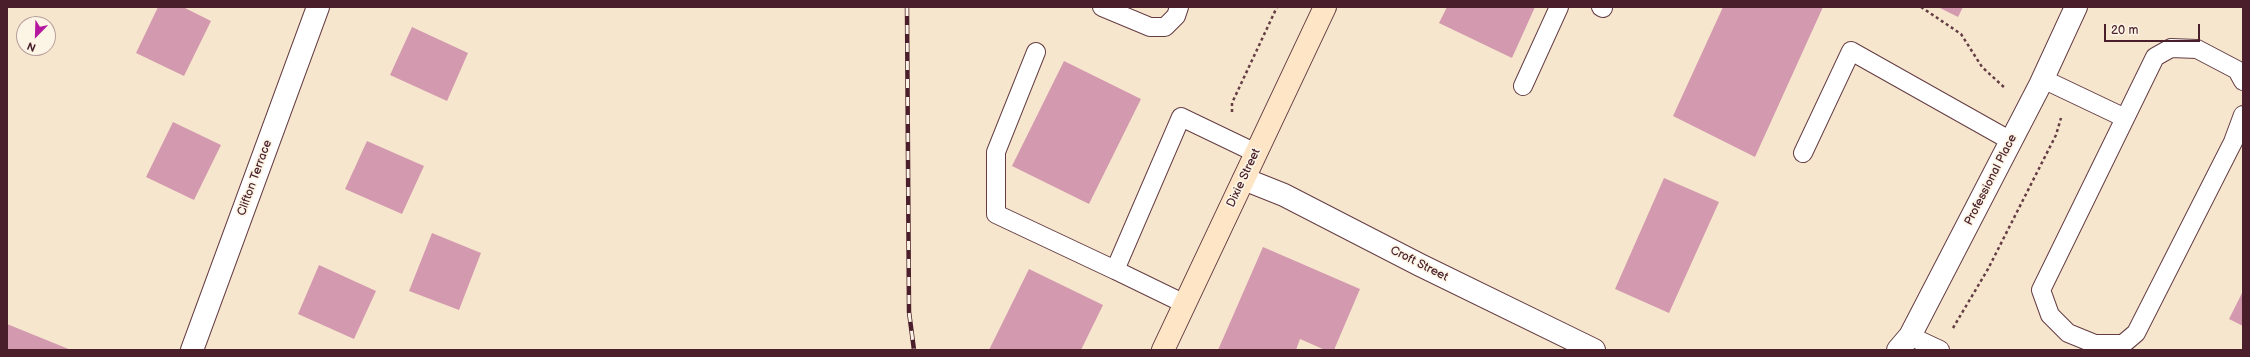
<!DOCTYPE html>
<html>
<head>
<meta charset="utf-8">
<style>
	body { margin:0 }
	#map { position:relative; width:2250px; height:357px; overflow:hidden; background:#f7e6ce; font-family:"Balsamiq Sans",sans-serif }
	canvas { display:block }
	.frame { position:absolute; inset:0; border:8px solid #4a1f2b; pointer-events:none }
	.north { position:absolute; left:16px; top:16px; width:40px; height:40px; box-sizing:border-box; background:#fcf5e5; border:1px solid #b59f9b; border-radius:50%; rotate:203deg; font-size:11px; font-weight:700; line-height:16px; text-align:center; color:#4a1f2b }
	.north::after { content:''; display:block; margin:auto; width:14px; height:18px; background:#b5179e; clip-path:polygon(50% 0,100% 100%,50% 72%,0 100%) }
	.scale { position:absolute; left:2104px; top:24px; width:96px; height:18px; box-sizing:border-box; border:2px solid #4a1f2b; border-top:0; padding-left:5px; font-size:12px; line-height:14px; white-space:nowrap; color:#4a1f2b; -webkit-text-stroke:3px #fcf5e5; paint-order:stroke }
</style>
</head>
<body>
<div id="map">
<canvas width="2250" height="357"></canvas>
<div class="frame"></div>
<div class="north">N</div>
<div class="scale">20 m</div>
</div>
<script>
const g = document.querySelector('canvas').getContext('2d');
g.lineJoin = 'round';
function fill(path, color) { g.fillStyle = color; g.fill(path, 'evenodd'); }
const shape = rows => new Path2D(rows.map(r => 'M' + r).join(''));
function strokePath(path, color, width, dash) { g.strokeStyle = color; g.lineWidth = width; g.lineCap = dash ? 'butt' : 'round'; g.setLineDash(dash || []); g.stroke(path); }
function label(font, color, halo, rows, align = 'center') {
  g.font = font + ' "Balsamiq Sans",sans-serif'; g.lineWidth = 3.5; g.setLineDash([]); g.textBaseline = 'middle'; g.strokeStyle = halo; g.fillStyle = color; for (const [text, x, y, turn = 0] of rows) {
    g.save(); g.translate(x, y); g.rotate((+turn || 0) * Math.PI / 180); g.textAlign = isNaN(turn) ? turn : align; if (halo) g.strokeText(text, 0, 0); g.fillText(text, 0, 0); g.restore();
  }
}
fill(shape([
	[158,7,183,7,211,21,184,76,136,53],
	[1447,7,1535,7,1512,58,1439,23],
	[1723,7,1823,7,1755,157,1673,116],
	[1938,7,1963,7,1958,17],
	[412,27,468,53,447,101,390,75],
	[1064,61,1141,99,1089,204,1012,166],
	[173,122,221,145,194,200,146,177],
	[367,141,424,166,402,214,345,189],
	[1664,178,1719,202,1669,313,1615,289],
	[432,233,481,253,459,310,409,291],
	[1263,247,1360,289,1334,350,1325,350,1300,339,1296,350,1218,350],
	[319,265,376,291,354,339,298,314],
	[1029,269,1103,305,1081,350,989,350],
	[2243,291,2243,326,2229,319],
	[7,324,71,350,7,350]
]), '#d39aaf');
const lane = shape([
	[1102,7,1150,27,1165,27,1176,16,1179,7],
	[1601,7,1603,8],
	[1036,52,996,152,996,214,1115,270],
	[2043,79,2125,118],
	[2243,81,2237,70,2197,49,2171,48,2155,57,2041,290,2050,315,2068,333,2095,344,2123,344,2136,333,2233,142,2243,115],
	[1523,86,1559,7],
	[1803,153,1851,51,2011,141],
	[1185,304,1115,270,1181,117,1256,153],
	[1910,336,1940,350]
]);
const street = shape([
	[1244,179,1284,195,1420,265,1594,350],
	[192,350,318,7],
	[1898,350,1910,336,2011,141,2040,85,2076,7]
]);
const secondary = shape([
	[1163,350,1325,7]
]);
strokePath(lane, '#643d43', 20);
strokePath(street, '#643d43', 24);
strokePath(secondary, '#643d43', 24);
strokePath(shape([
	[1921,7,1961,34,1982,67,2006,89],
	[1232,112,1232,103,1277,7],
	[1953,328,1988,269,2056,135,2061,118]
]), '#643d43', 2.5, [3, 3]);
strokePath(lane, '#fff', 18);
strokePath(street, '#fff', 22);
strokePath(secondary, '#fde5c5', 22);
const rail = shape([
	[907,7,909,312,914,350]
]);
strokePath(rail, '#4a1f2b', 4.5);
strokePath(rail, '#fcf5e5', 3, [9]);
label('12px', '#4a1f2b', '#fcf5e5', [
	["Clifton Terrace",255,178,-70],
	["Dixie Street",1244,178,-65],
	["Professional Place",1991,180,-63],
	["Croft Street",1419,264,27]
]);
</script>
</body>
</html>
